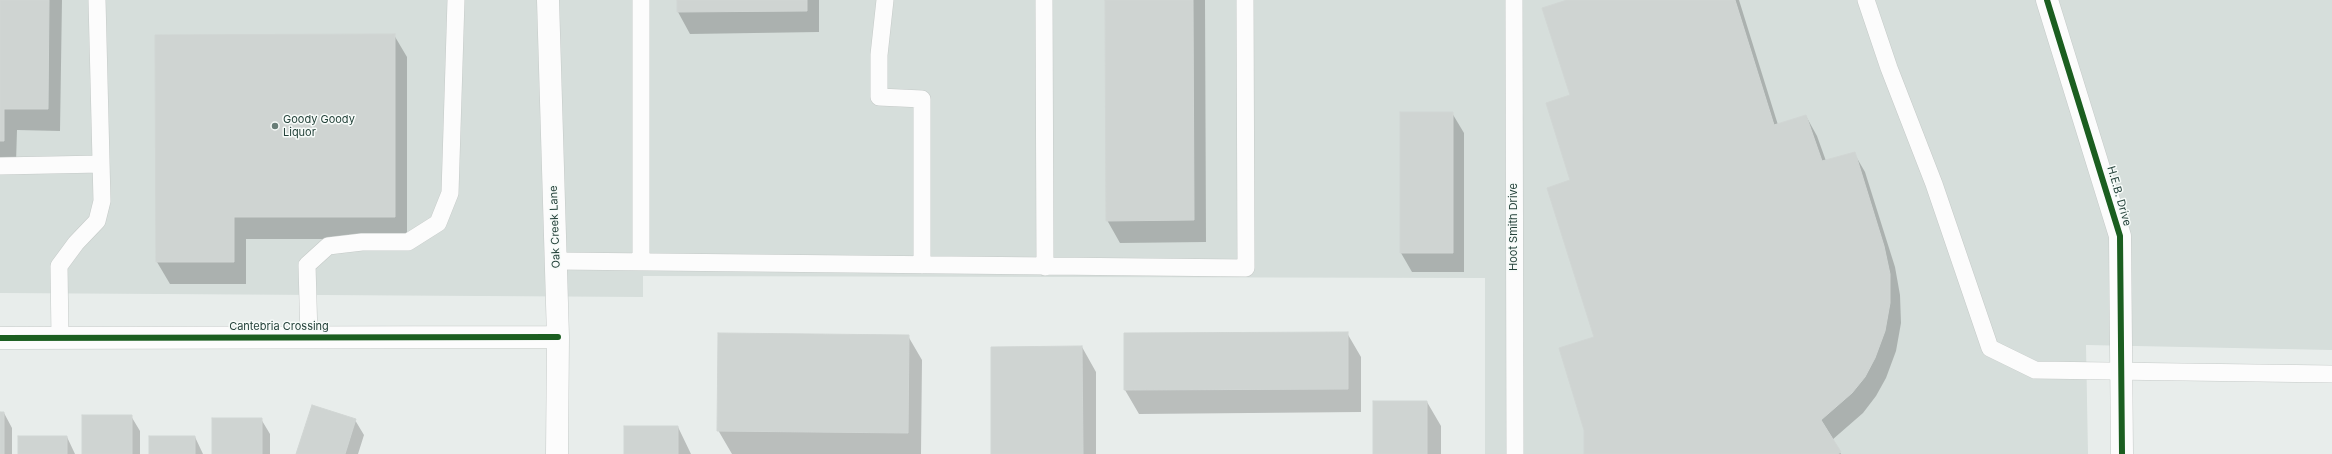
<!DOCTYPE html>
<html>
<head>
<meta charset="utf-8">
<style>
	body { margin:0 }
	canvas { display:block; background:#e8edeb }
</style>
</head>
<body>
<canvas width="2332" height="454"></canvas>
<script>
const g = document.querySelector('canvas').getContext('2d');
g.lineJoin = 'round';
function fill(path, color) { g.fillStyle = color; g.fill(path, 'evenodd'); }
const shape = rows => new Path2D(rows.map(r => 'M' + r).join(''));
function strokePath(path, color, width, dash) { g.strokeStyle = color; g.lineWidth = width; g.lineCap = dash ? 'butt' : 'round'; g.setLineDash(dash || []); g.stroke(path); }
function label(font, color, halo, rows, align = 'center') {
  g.font = font + ' Inter,sans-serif'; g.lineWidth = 3; g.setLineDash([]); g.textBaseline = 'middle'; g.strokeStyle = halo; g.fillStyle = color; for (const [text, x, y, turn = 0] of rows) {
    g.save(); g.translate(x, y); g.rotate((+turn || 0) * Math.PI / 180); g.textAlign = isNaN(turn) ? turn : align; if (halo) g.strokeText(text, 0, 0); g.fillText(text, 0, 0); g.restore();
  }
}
fill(shape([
	[0,0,2332,0,2332,350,2086,345,2088,454,1485,454,1485,278,643,276,643,297,0,293]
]), '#d6dedb');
fill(shape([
	[0,0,62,0,60,131,17,130,16,163,0,163],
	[678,0,819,0,819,32,690,34,678,12],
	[1106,0,1205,0,1206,242,1120,243,1107,220],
	[1570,0,1739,0,1778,125,1806,116,1817,136,1826,161,1854,153,1865,172,1895,267,1900,295,1901,323,1896,351,1886,378,1876,396,1863,413,1832,440,1841,454,1585,454,1595,337,1571,181],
	[394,35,407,57,407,239,246,239,246,284,170,284,157,262],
	[1452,113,1464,133,1464,272,1412,272,1401,253],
	[1347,333,1361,357,1361,412,1139,414,1125,390,1125,334],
	[908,336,922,360,921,454,732,454,718,430],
	[1082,347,1096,372,1096,454,992,454],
	[1427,402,1441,426,1441,454,1374,454],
	[0,413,4,413,12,428,12,454,0,454],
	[131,416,140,431,140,454,83,454],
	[261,419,270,434,270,454,213,454],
	[355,420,364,435,358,454,297,454],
	[678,427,691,454,625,454],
	[67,437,75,454,19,454],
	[195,437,203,454,150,454]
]), '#0003');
const building = shape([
	[0,0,49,0,48,109,4,109,4,141,0,141,0,0],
	[677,0,807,0,807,11,677,12,677,0],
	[1105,0,1193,0,1194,220,1106,221,1105,0],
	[1567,0,1735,0,1774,125,1806,115,1822,161,1855,152,1884,246,1890,274,1890,303,1885,331,1875,358,1865,377,1852,393,1821,420,1841,452,1838,454,1584,454,1584,430,1559,348,1594,337,1547,188,1570,180,1546,103,1570,95,1542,8,1567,0],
	[395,34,395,217,234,217,234,262,156,262,155,35,395,34],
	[1400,112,1453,112,1453,253,1400,253,1400,112],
	[1348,332,1348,389,1124,390,1124,333,1348,332],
	[718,333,909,335,908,433,717,431,718,333],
	[1082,346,1083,454,991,454,991,347,1082,346],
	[1373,401,1427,401,1427,454,1373,454,1373,401],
	[312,405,356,419,345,454,296,454,312,405],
	[0,412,4,412,4,454,0,454,0,412],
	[82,415,132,415,132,454,82,454,82,415],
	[212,418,262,418,262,454,212,454,212,418],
	[624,426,678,426,678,454,624,454,624,426],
	[18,436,67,436,67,454,18,454,18,436],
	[149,436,195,436,195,454,149,454,149,436]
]);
fill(building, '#cfd4d2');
strokePath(building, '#d1d6d4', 1);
const lane = shape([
	[641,0,641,262],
	[885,0,879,55,879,97,922,99,922,265],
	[1044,0,1045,267],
	[1514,0,1515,454],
	[1866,0,1889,68,1934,184,1990,348,2035,370,2332,374],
	[0,166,101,164],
	[556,261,1246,268,1245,0],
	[309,337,307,265,328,246,362,242,408,242,438,223,450,193,456,0],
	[60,338,59,266,76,243,97,221,102,201,97,0]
]);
const street = shape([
	[548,0,558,337,557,454],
	[2047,0,2120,236,2122,454],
	[0,338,558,337]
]);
strokePath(lane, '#c5cac8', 18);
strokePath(street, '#c5cac8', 23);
strokePath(lane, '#fcfcfc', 17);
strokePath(street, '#fcfcfc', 22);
strokePath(shape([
	[2047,0,2120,236,2122,454],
	[0,338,558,337]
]), '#1b5e20', 6);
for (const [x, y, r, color] of [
	[275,126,4,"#697e78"]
]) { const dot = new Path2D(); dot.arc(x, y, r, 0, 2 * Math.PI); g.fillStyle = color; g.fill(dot); strokePath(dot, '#f7fbf9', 1.5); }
label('11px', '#24423a', '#f7fbf9', [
	["Goody Goody",283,120],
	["Liquor",283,133]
], 'left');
label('11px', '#24423a', '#f7fbf9', [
	["H.E.B. Drive",2119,196,74],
	["Oak Creek Lane",555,227,-92],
	["Hoot Smith Drive",1514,227,-90],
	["Cantebria Crossing",279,327]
]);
</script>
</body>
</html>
